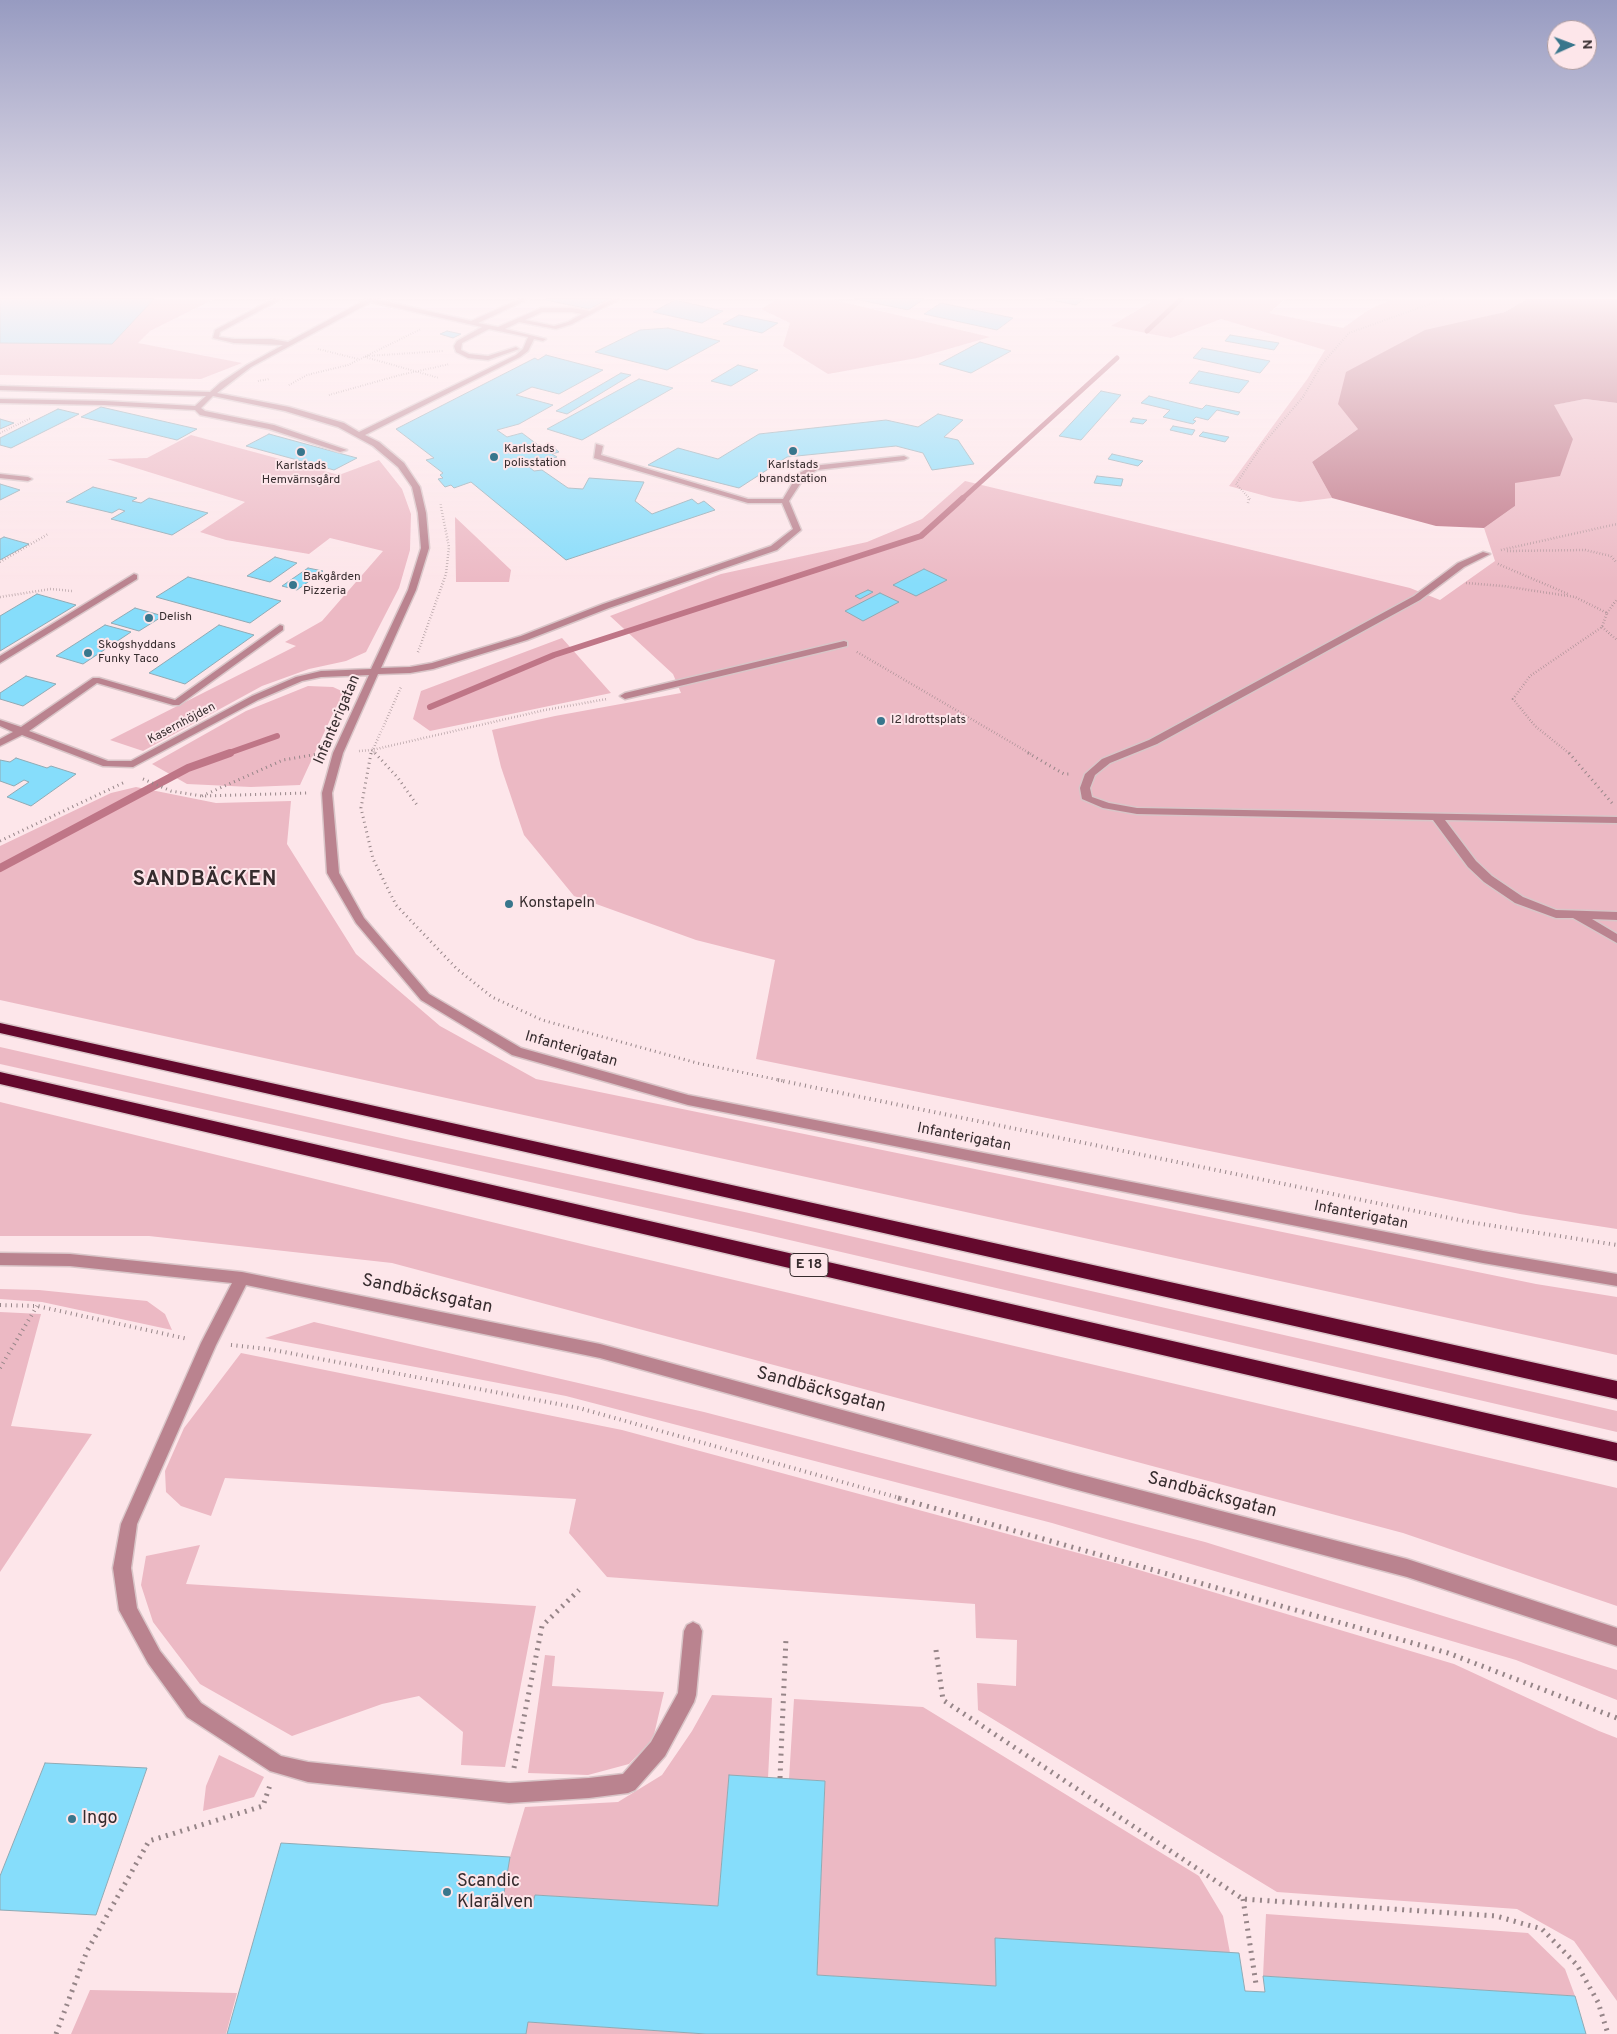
<!DOCTYPE html>
<html>
<head>
<meta charset="utf-8">
<style>
	body { margin:0 }
	#map { position:relative; width:1617px; height:2034px; overflow:hidden; background:#fde6ea; font-family:Overpass,sans-serif }
	canvas { display:block }
	.north { position:absolute; left:1547px; top:20px; width:50px; height:50px; box-sizing:border-box; background:#fde6ea; border:1px solid #ad9c9f; border-radius:50%; rotate:88deg; font-size:14px; font-weight:700; line-height:20px; text-align:center; color:#362c2e }
	.north::after { content:''; display:block; margin:auto; width:18px; height:22px; background:#38768c; clip-path:polygon(50% 0,100% 100%,50% 72%,0 100%) }
</style>
</head>
<body>
<div id="map">
<canvas width="1617" height="2034"></canvas>
<div class="north">N</div>
</div>
<script>
const g = document.querySelector('canvas').getContext('2d');
g.lineJoin = 'round';
function fill(path, color) { g.fillStyle = color; g.fill(path, 'evenodd'); }
const shape = rows => new Path2D(rows.map(r => 'M' + r).join(''));
function strokePath(path, color, width, dash) { g.strokeStyle = color; g.lineWidth = width; g.lineCap = dash ? 'butt' : 'round'; g.setLineDash(dash || []); g.stroke(path); }
function label(font, color, halo, rows, align = 'center') {
  g.font = font + ' Overpass,sans-serif'; g.lineWidth = 4; g.setLineDash([]); g.textBaseline = 'middle'; g.strokeStyle = halo; g.fillStyle = color; for (const [text, x, y, turn = 0] of rows) {
    g.save(); g.translate(x, y); g.rotate((+turn || 0) * Math.PI / 180); g.textAlign = isNaN(turn) ? turn : align; if (halo) g.strokeText(text, 0, 0); g.fillText(text, 0, 0); g.restore();
  }
}
fill(shape([
	[0,299,214,299,150,331,138,343,242,363,201,379,0,375],
	[778,299,830,299,990,337,917,358,828,374,783,346,790,323,761,309],
	[1156,299,1285,299,1269,313,1343,328,1370,309,1393,299,1527,299,1505,312,1474,320,1358,429,1312,462,1332,498,1300,502,1273,498,1229,486,1308,378,1325,350,1221,319,1171,338,1111,326],
	[1585,399,1617,403,1617,1229,1520,1214,756,1059,775,960,696,940,574,896,524,835,501,767,492,730,555,716,681,693,673,674,610,616,721,574,867,542,922,519,965,481,1410,588,1440,600,1495,561,1484,528,1515,506,1515,483,1573,439,1553,405],
	[191,435,339,475,379,460,402,489,411,514,410,550,399,588,366,652,346,661,309,669,262,686,143,751,110,740,296,646,285,642,322,621,383,551,330,538,309,554,226,540,200,532,245,502,107,459,147,458],
	[455,517,511,570,509,582,456,582],
	[562,638,611,693,430,731,413,719,421,691],
	[308,686,333,687,346,693,335,709,300,785,251,787,187,784,152,764,246,711],
	[136,787,216,803,291,801,287,844,356,954,440,1026,536,1079,1536,1284,1617,1297,1617,1355,0,1000,0,846,111,793],
	[0,1047,410,1140,749,1213,1617,1411,1617,1432,755,1232,0,1064],
	[0,1102,590,1246,1617,1488,1617,1606,1403,1533,392,1263,149,1236,0,1236],
	[0,1289,39,1290,147,1301,165,1314,172,1330,42,1302,0,1299],
	[0,1312,41,1314,11,1426,92,1434,0,1572],
	[314,1322,704,1412,1205,1542,1617,1670,1617,1700,1516,1660,1052,1523,566,1396,265,1338],
	[241,1353,622,1430,1119,1564,1454,1664,1599,1731,1617,1738,1617,2001,1574,1941,1517,1909,1277,1892,978,1710,977,1683,1016,1686,1017,1640,976,1638,975,1604,607,1577,569,1533,576,1499,225,1478,211,1516,181,1506,166,1492,165,1471,184,1428],
	[200,1545,186,1584,536,1606,505,1767,461,1765,463,1732,419,1696,382,1704,292,1736,200,1684,153,1622,141,1585,146,1556],
	[545,1655,555,1656,552,1686,664,1692,653,1739,629,1764,588,1775,528,1773],
	[712,1695,772,1698,768,1778,729,1776,718,1906,535,1895,532,1907,502,1905,510,1857,525,1807,618,1802,662,1775,692,1731],
	[794,1699,923,1707,1199,1876,1223,1916,1230,1953,995,1938,996,1986,817,1975,825,1781,789,1779],
	[219,1755,264,1777,254,1797,203,1811,206,1786],
	[1266,1914,1528,1933,1565,1969,1575,1996,1263,1976],
	[90,1990,237,1993,226,2034,71,2034],
	[528,2022,706,2034,526,2034]
]), '#ecb9c4');
fill(shape([
	[1527,299,1617,299,1617,403,1585,399,1554,405,1573,439,1560,476,1515,483,1515,506,1484,528,1436,526,1332,498,1312,462,1358,429,1338,404,1346,372,1425,330,1505,312]
]), '#bf7687');
strokePath(shape([
	[1147,331,1181,299],
	[962,499,1117,358]
]), '#bf7687', 5);
strokePath(shape([
	[430,707,554,655,921,536,963,498],
	[226,754,277,736]
]), '#bf7687', 6);
strokePath(shape([
	[0,868,188,768,230,753]
]), '#bf7687', 8);
const building = shape([
	[0,299,154,299,112,344,0,343,0,299],
	[547,299,609,299,589,309,546,300,547,299],
	[855,299,924,299,908,310,855,299],
	[1046,299,1084,299,1076,305,1046,299],
	[675,300,723,311,702,323,653,312,675,300],
	[941,303,1013,318,997,330,924,314,941,303],
	[739,315,778,323,762,333,723,324,739,315],
	[668,328,720,341,667,370,595,352,640,330,668,328],
	[447,331,461,334,453,338,440,334,447,331],
	[1230,335,1279,343,1274,350,1225,341,1230,335],
	[980,342,1011,351,971,373,939,364,980,342],
	[1202,348,1270,361,1260,373,1193,358,1202,348],
	[546,355,603,370,559,394,532,387,516,395,553,405,519,424,497,430,507,437,522,433,538,445,545,448,552,446,559,452,552,454,557,457,546,460,541,458,524,463,534,471,542,470,568,488,583,489,589,478,644,482,635,501,652,514,692,499,698,504,704,501,715,510,566,560,471,482,454,488,451,485,445,487,438,479,443,478,440,475,443,473,426,460,434,458,396,429,535,358,538,360,546,355],
	[738,365,758,370,731,386,711,381,738,365],
	[1199,371,1249,381,1239,393,1189,383,1199,371],
	[621,373,631,375,567,414,556,411,621,373],
	[639,379,673,388,582,440,547,429,639,379],
	[1101,391,1121,395,1081,440,1059,436,1101,391],
	[1149,396,1202,409,1206,405,1240,412,1238,415,1217,410,1208,420,1196,417,1193,420,1196,421,1193,424,1163,417,1170,410,1141,403,1149,396],
	[101,407,197,429,177,440,81,417,101,407],
	[58,409,79,414,11,448,0,445,0,438,58,409],
	[938,414,963,420,944,437,958,440,974,464,932,470,923,453,896,446,787,457,739,488,648,465,678,448,718,459,759,434,886,420,918,427,938,414],
	[1133,418,1147,420,1143,424,1130,422,1133,418],
	[0,419,14,423,0,429,0,419],
	[1173,426,1195,430,1192,435,1170,430,1173,426],
	[1203,432,1229,437,1225,442,1199,436,1203,432],
	[269,434,357,458,334,470,246,446,269,434],
	[1112,454,1143,461,1138,466,1108,459,1112,454],
	[1097,476,1123,479,1121,486,1094,483,1097,476],
	[0,484,20,490,0,500,0,484],
	[93,487,137,498,132,501,141,503,149,498,208,513,172,535,111,519,125,511,119,509,112,513,66,502,93,487],
	[4,537,18,541,29,544,0,560,0,539,4,537],
	[275,557,297,563,270,582,247,576,275,557],
	[308,568,323,571,297,590,282,586,308,568],
	[924,569,947,580,916,596,893,585,924,569],
	[188,577,281,601,250,623,156,597,188,577],
	[868,590,873,592,860,599,855,596,868,590],
	[880,593,899,602,863,621,845,611,880,593],
	[37,594,76,605,0,651,0,616,37,594],
	[135,608,163,616,139,631,111,623,135,608],
	[105,625,131,632,83,664,56,656,105,625],
	[219,625,254,635,185,684,149,673,219,625],
	[26,676,56,684,23,706,0,699,0,693,26,676],
	[16,758,47,768,51,766,76,774,31,806,7,797,29,782,24,780,14,786,0,781,0,760,10,762,16,758],
	[45,1763,147,1768,96,1915,0,1910,0,1876,45,1763],
	[729,1775,825,1781,817,1975,996,1986,995,1938,1239,1953,1245,1991,1265,1992,1263,1976,1575,1996,1586,2034,706,2034,528,2022,526,2034,227,2034,281,1843,510,1857,502,1905,532,1907,535,1895,718,1906,729,1775]
]);
fill(building, '#86ddfb');
strokePath(building, '#90aab4', 1);
const minor = shape([
	[273,299,281,299,220,332,219,337,234,339,271,339,288,342,367,299,375,299,471,321,520,299,528,299,478,323,498,327,541,308,572,308,590,311,612,299,620,299,572,324,556,329,519,322,505,329,546,339,543,341,534,339,528,351,520,357,365,435,379,442,404,463,420,487,426,513,429,548,416,590,381,668,410,667,432,663,521,636,603,604,771,546,793,529,782,503,748,503,594,458,596,444,603,446,601,455,748,499,783,499,798,474,812,466,904,456,908,458,904,460,817,470,804,478,789,501,801,530,777,550,609,608,527,640,433,669,410,673,378,674,343,753,332,793,339,873,364,918,429,994,521,1048,688,1095,1483,1251,1617,1274,1617,1286,1483,1263,688,1105,512,1055,421,1000,356,923,327,873,322,793,333,753,369,675,321,677,302,681,258,700,133,767,103,766,22,735,0,746,0,739,13,732,0,726,0,720,21,727,93,678,99,678,175,700,280,625,283,626,283,630,179,705,173,705,97,683,29,731,108,761,131,761,252,696,296,677,321,671,371,669,408,590,421,548,418,513,412,487,398,467,373,446,338,427,285,411,213,396,201,408,205,411,274,425,347,450,340,452,269,429,200,415,195,410,104,405,0,403,0,399,104,401,195,406,206,396,0,390,0,386,210,392,220,383,247,365,283,345,234,343,213,338,215,330,273,299],
	[371,302,482,327,457,341,454,346,456,352,468,358,488,360,519,349,516,347,488,356,469,354,461,350,462,343,489,329,528,337,523,349,516,355,359,432,344,423,289,407,217,393,251,367,371,302],
	[542,312,572,312,582,314,568,322,554,326,525,320,542,312],
	[0,474,28,477,32,479,28,481,0,478,0,474],
	[1483,552,1490,554,1464,567,1420,600,1157,744,1110,763,1095,775,1090,788,1092,797,1109,803,1137,808,1617,817,1617,823,1445,820,1476,861,1492,876,1523,897,1556,910,1617,912,1617,920,1592,919,1617,934,1617,943,1573,918,1556,918,1515,903,1484,882,1468,867,1433,820,1137,814,1103,808,1082,799,1080,788,1085,774,1102,759,1149,740,1414,596,1458,563,1483,552],
	[134,574,137,575,137,579,0,663,0,656,134,574],
	[844,641,847,642,847,646,625,699,620,696,625,693,844,641],
	[0,1253,70,1254,242,1272,600,1344,1070,1472,1407,1559,1617,1628,1617,1646,1407,1577,1070,1488,600,1358,246,1285,216,1345,137,1524,131,1568,137,1608,160,1651,201,1703,281,1756,308,1762,509,1783,589,1778,623,1774,651,1742,678,1693,684,1631,687,1625,693,1622,699,1625,702,1631,696,1695,694,1702,665,1756,635,1790,628,1793,589,1798,509,1803,308,1782,270,1771,187,1717,148,1663,119,1610,113,1568,121,1524,201,1343,232,1283,70,1266,0,1265,0,1253]
]);
const highway = shape([
	[0,1023,1617,1381,1617,1399,0,1033,0,1023],
	[0,1072,1617,1443,1617,1461,0,1084,0,1072]
]);
strokePath(minor, '#d9c5c8', 3);
strokePath(highway, '#d9c5c8', 3);
strokePath(shape([
	[318,349,358,359],
	[367,356,443,351],
	[365,357,439,378],
	[258,381,270,379],
	[289,385,307,375,348,365,421,329],
	[329,395,400,375,450,364],
	[0,433,31,418],
	[1250,499,1236,484,1263,444,1303,397,1322,364,1349,333,1444,299]
]), '#968588', 2, [0.5, 2]);
strokePath(shape([
	[1248,503,1249,498],
	[1501,550,1617,524],
	[1507,551,1585,550,1611,556,1617,563],
	[0,562,48,534],
	[1498,564,1568,594],
	[1466,583,1503,586,1575,597,1607,613,1602,627,1530,676,1513,699,1535,726,1570,754],
	[0,597,51,589,72,591],
	[1607,613,1617,599],
	[1602,627,1617,640],
	[418,652,446,574,449,547,440,502],
	[857,652,1031,754],
	[372,750,376,754],
	[359,751,372,750,545,710,607,699],
	[371,754,401,687]
]), '#968588', 2.5, [0.5, 2.5]);
strokePath(shape([
	[371,753,361,808,373,859,396,905,457,969,492,997,542,1020,697,1063,784,1081],
	[375,753,398,778,417,805],
	[1028,753,1064,774,1070,774],
	[1569,753,1612,803],
	[143,779,171,791,202,796,308,793],
	[202,796,283,760,318,754],
	[0,841,125,782]
]), '#968588', 3, [1, 4]);
strokePath(shape([
	[778,1080,1469,1222,1617,1245],
	[0,1305,37,1306,188,1339],
	[231,1345,268,1349,579,1408,903,1499],
	[0,1368,37,1306]
]), '#968588', 4, [1, 4.5]);
strokePath(shape([
	[898,1498,1448,1653,1617,1718],
	[936,1650,943,1700,1243,1899,1496,1916,1542,1929,1577,1965,1598,2002,1608,2034],
	[514,1768,542,1626,579,1590],
	[780,1778,786,1638],
	[1243,1899,1256,1984],
	[56,2034,87,1951,149,1841,263,1806,270,1785]
]), '#968588', 5, [2, 5.5]);
fill(minor, '#ba838f');
fill(highway, '#64092d');
const sky = g.createLinearGradient(0, 0, 0, 584);
sky.addColorStop(0, '#979bc1');
sky.addColorStop(0.51, '#fef4f6');
sky.addColorStop(1, '#fef4f600');
g.fillStyle = sky;
g.fillRect(0, 0, 1617, 584);
for (const [x, y, r, color] of [
	[793,451,5,"#38768c"],
	[301,452,5,"#38768c"],
	[494,457,5,"#38768c"],
	[293,585,5,"#38768c"],
	[149,618,5,"#38768c"],
	[88,653,5,"#38768c"],
	[881,721,5,"#38768c"],
	[509,904,5,"#38768c"],
	[72,1819,5,"#38768c"],
	[447,1892,5,"#38768c"]
]) { const dot = new Path2D(); dot.arc(x, y, r, 0, 2 * Math.PI); g.fillStyle = color; g.fill(dot); strokePath(dot, '#fde6ea', 2); }
label('12px', '#362c2e', '#fde6ea', [
	["Karlstads",504,450],
	["polisstation",504,464],
	["Karlstads",793,466,"center"],
	["brandstation",793,480,"center"],
	["Karlstads",301,467,"center"],
	["Hemvärnsgård",301,481,"center"],
	["Bakgården",303,578],
	["Pizzeria",303,592],
	["Delish",159,618],
	["Skogshyddans",98,646],
	["Funky Taco",98,660],
	["I2 Idrottsplats",891,721]
], 'left');
label('12px', '#362c2e', '#fde6ea', [
	["Kasernhöjden",182,724,-28]
]);
for (const [x, y, w] of [
	[809,1265,38]
]) { const box = new Path2D(); box.roundRect(x - w / 2, y - 11.5, w, 23, 4); g.fillStyle = '#fde6ea'; g.fill(box); strokePath(box, '#362c2e', 1); }
label('bold 14px', '#362c2e', null, [
	["E 18",809,1265]
]);
label('15px', '#362c2e', '#fde6ea', [
	["Infanterigatan",338,720,-67],
	["Infanterigatan",571,1050,16],
	["Infanterigatan",964,1138,11],
	["Infanterigatan",1361,1216,11]
]);
label('15px', '#362c2e', '#fde6ea', [
	["Konstapeln",519,904]
], 'left');
label('18px', '#362c2e', '#fde6ea', [
	["Sandbäcksgatan",427,1295,12],
	["Sandbäcksgatan",821,1391,15],
	["Sandbäcksgatan",1212,1496,15]
]);
label('18px', '#362c2e', '#fde6ea', [
	["Ingo",82,1819],
	["Scandic",457,1882],
	["Klarälven",457,1903]
], 'left');
g.letterSpacing = '1px';
label('bold 20px', '#362c2e', '#fde6ea', [
	["SANDBÄCKEN",205,881]
]);
g.letterSpacing = '0px';
</script>
</body>
</html>
